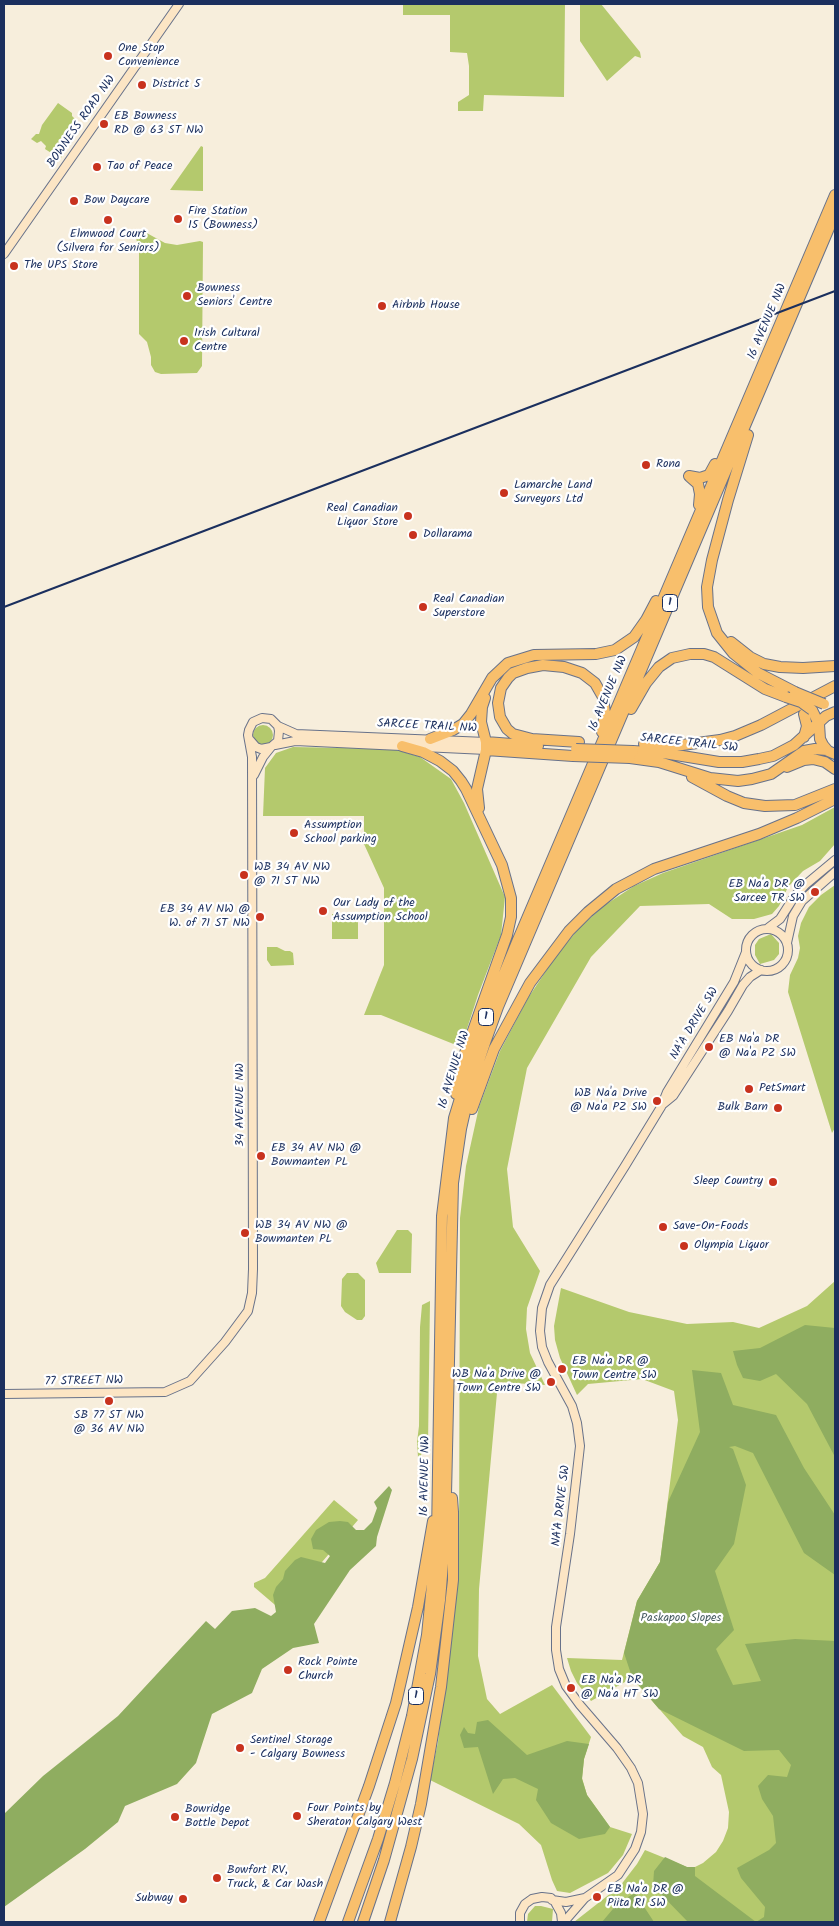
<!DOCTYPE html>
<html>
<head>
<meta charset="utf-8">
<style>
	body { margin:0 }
	#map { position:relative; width:839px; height:1926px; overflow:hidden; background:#f7eedc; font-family:Kalam,sans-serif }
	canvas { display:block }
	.frame { position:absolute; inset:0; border:5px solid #1b2f5e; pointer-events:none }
</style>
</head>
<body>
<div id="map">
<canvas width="839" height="1926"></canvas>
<div class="frame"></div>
</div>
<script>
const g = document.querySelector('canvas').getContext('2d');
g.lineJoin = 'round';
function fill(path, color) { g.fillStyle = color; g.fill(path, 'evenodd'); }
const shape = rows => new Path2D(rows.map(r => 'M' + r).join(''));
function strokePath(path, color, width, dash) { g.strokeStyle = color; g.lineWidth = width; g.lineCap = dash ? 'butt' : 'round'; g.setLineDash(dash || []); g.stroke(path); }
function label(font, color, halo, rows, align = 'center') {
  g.font = font + ' Kalam,sans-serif'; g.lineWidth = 4.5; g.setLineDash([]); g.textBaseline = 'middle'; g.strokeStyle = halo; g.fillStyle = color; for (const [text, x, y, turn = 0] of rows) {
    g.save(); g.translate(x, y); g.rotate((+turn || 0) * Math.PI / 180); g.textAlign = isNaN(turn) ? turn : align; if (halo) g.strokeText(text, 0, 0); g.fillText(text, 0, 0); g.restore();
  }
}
fill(shape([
	[403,4,565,4,564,97,484,95,483,111,458,111,458,102,469,95,469,66,467,53,450,52,450,15,403,15],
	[580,4,601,4,640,52,641,58,635,56,607,81,580,41],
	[58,103,72,113,72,116,80,124,72,134,74,136,66,148,64,146,59,151,62,157,59,158,45,149,46,146,41,141,37,143,31,139,36,134,39,134,42,125],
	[201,146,203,147,203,191,170,190],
	[143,231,165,243,177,245,200,241,203,242,202,366,197,373,161,374,155,372,151,365,151,357,147,342,139,334,139,253,136,237],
	'253 735a10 10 0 1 1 20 0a10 10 0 1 1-20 0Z',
	[293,747,393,749,420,757,451,779,464,803,505,897,501,935,478,995,461,1047,381,1015,364,1015,384,965,384,888,364,844,364,816,263,816,265,768,276,753],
	[835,807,835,844,820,861,803,871,788,887,779,906,772,914,754,919,732,919,709,904,640,906,591,957,527,1068,507,1169,513,1227,540,1271,527,1308,526,1329,530,1353,545,1385,498,1382,479,1589,478,1656,487,1699,500,1714,552,1685,591,1737,584,1759,582,1778,587,1795,610,1827,632,1834,623,1855,608,1873,570,1893,557,1891,552,1880,541,1845,519,1824,430,1780,438,1742,459,1557,460,1218,466,1166,479,1107,500,1051,528,998,556,956,580,927,605,905,634,886,663,873,802,825],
	[835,885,835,1128,832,1133,788,992,790,975,798,958,800,948,798,936,801,923,809,907,821,895],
	[332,914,358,915,358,939,332,939],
	[771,934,779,943,779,954,774,960,760,964,755,955,755,945,759,939],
	[267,947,277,947,285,951,290,951,293,953,294,965,271,966,267,960],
	[397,1230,408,1230,412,1234,411,1273,379,1273,376,1263],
	[347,1273,358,1273,365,1280,365,1316,362,1320,357,1320,345,1312,341,1306,342,1279],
	[835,1281,835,1922,574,1922,620,1886,637,1864,645,1850,687,1867,695,1867,703,1863,716,1852,723,1841,728,1828,729,1812,721,1775,712,1767,703,1747,683,1736,632,1678,591,1701,577,1683,571,1671,567,1658,622,1660,637,1601,660,1562,678,1420,674,1391,642,1379,588,1384,577,1395,560,1358,555,1340,554,1326,561,1288,629,1312,687,1324,733,1322,759,1328,807,1306],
	[430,1301,428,1444,423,1444,421,1456,418,1457,417,1442,419,1426,420,1327,422,1305],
	[334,1500,358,1520,281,1610,254,1587,254,1583,265,1578],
	[535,1906,541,1906,553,1909,552,1922,527,1922,528,1914]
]), '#b4c96d');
fill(shape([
	[805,1325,835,1328,835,1457,807,1404,776,1374,760,1381,743,1378,737,1365,733,1351,760,1348],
	[692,1370,721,1373,733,1405,776,1415,804,1468,835,1515,835,1575,804,1553,753,1453,735,1446,729,1447,733,1449,746,1485,734,1544,715,1571,734,1630,716,1649,733,1685,761,1681,745,1644,795,1639,835,1641,835,1922,688,1922,653,1886,654,1871,665,1857,687,1867,695,1867,695,1876,756,1922,764,1917,765,1907,741,1878,737,1868,769,1850,776,1843,773,1816,762,1799,758,1786,768,1775,787,1777,791,1765,779,1750,744,1751,659,1709,632,1677,624,1653,637,1601,660,1562,668,1502,700,1432],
	[389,1486,392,1490,377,1537,376,1546,350,1570,314,1624,319,1643,293,1648,262,1669,252,1693,212,1714,196,1763,177,1784,125,1806,118,1822,85,1849,4,1907,4,1814,43,1776,118,1716,206,1621,215,1629,232,1611,255,1608,271,1616,276,1612,273,1595,276,1587,283,1579,285,1571,295,1560,301,1557,325,1563,330,1556,323,1550,313,1549,311,1539,316,1530,329,1522,340,1521,348,1522,356,1530,364,1530,372,1522,377,1508,374,1502],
	[488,1720,527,1755,567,1741,589,1744,584,1759,582,1779,587,1795,610,1827,605,1834,579,1839,551,1823,536,1800,538,1789,515,1778,503,1779,493,1794,478,1747,464,1748,460,1735,464,1727,468,1733,475,1734,477,1722],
	[635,1893,654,1922,602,1922,618,1903]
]), '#8fad60');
const secondary = shape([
	[4,254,179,4],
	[278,726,296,734,486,742],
	[275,745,295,741,486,750],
	[254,775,263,757,271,747],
	[768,928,780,919,794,897,805,885,835,860],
	'746 950a21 21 0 1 1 42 0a21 21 0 1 1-42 0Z',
	[787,943,793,916,802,901,835,872],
	[662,1105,673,1096,728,1011,743,985,750,977,761,970],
	[4,1394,165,1392,190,1381,225,1342,248,1311,252,1293,253,1269,252,757,248,735,249,730,253,722,262,718,271,719,278,726,279,731,278,741,271,747,261,749,256,747,250,740],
	[552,1900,566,1902,585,1898,618,1875,635,1849,641,1832,643,1814,638,1783,631,1768,617,1748,580,1705,566,1686,559,1669,556,1650,556,1627,570,1534,580,1446,577,1423,572,1406,548,1362,542,1347,540,1331,542,1308,550,1285,625,1166,661,1107,667,1092,734,982,746,952],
	[520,1922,520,1913,525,1904,532,1899,542,1897,551,1898,555,1902,561,1913,562,1922],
	[564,1922,584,1899]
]);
const highway = shape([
	[748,435,728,500,712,560,707,587,708,607,717,633,733,653,758,673,795,692],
	[689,476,700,478,709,475,715,464],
	[690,477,698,484,700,494,699,505],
	[731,642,750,657,764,664,780,667,803,668,835,666],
	[631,709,646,683,659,667,672,658,690,654,704,654,714,657,765,689,786,697],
	[812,710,819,724,820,739,823,745,828,751,835,754],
	[804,737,807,726,804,714],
	[430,739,453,730,463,724,471,714,492,678,508,663,534,655,596,654,615,650,634,637,646,620,656,601],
	[486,742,538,746],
	[579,742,532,739,513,734,507,729,500,717,498,703,501,688,508,678,513,673,527,668,543,665,564,667,582,673,595,683,603,697,605,713,602,732],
	[644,744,682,745,720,740,735,736,761,725,835,686],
	[402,746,423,752,440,761,453,771,461,781,466,789,502,865,511,898,511,917,507,935,459,1070,456,1094],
	[486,750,573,756],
	[633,751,664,753,719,762,742,762,759,759,773,756,794,745,826,716,835,712],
	[630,758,659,762,710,778,738,781,752,779,771,774,804,751,815,749,827,750],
	[787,767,804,760,813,759,825,762,835,769],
	[692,777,727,796,744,803,765,806,795,805,835,789],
	[479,808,477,789,486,750,486,742,481,722,482,707,485,698],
	[472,1109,494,1049,530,983,569,931,588,912,616,889,654,869,759,834,797,818,835,799],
	[319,1922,369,1786,396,1703,418,1607,433,1521],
	[348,1922,378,1839,395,1783,412,1716,427,1635,437,1535,442,1216,454,1118,482,1027,517,942,835,195],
	[363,1922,384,1860,412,1759,430,1674,440,1600,445,1539,453,1183,461,1129,471,1085,486,1040,498,1007,835,214],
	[390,1922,411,1847,421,1804,441,1687,453,1580,453,1512,452,1498]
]);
strokePath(secondary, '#68728a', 10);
strokePath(highway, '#68728a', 12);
strokePath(secondary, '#fce5c4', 8);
strokePath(highway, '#f8bf6c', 10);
strokePath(shape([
	[4,607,835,291]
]), '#1b2f5e', 2);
const highwayBridge = shape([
	[795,692,824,704],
	[786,697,801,702,812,710],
	[576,749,633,751],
	[573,756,630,758]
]);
strokePath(highwayBridge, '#68728a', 12, []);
strokePath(highwayBridge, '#f8bf6c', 10);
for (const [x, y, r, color] of [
	[108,56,5,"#c8321e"],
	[142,85,5,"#c8321e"],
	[104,124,5,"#c8321e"],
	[97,167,5,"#c8321e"],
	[74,201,5,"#c8321e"],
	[178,219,5,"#c8321e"],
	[108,220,5,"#c8321e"],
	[14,266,5,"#c8321e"],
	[187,296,5,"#c8321e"],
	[382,306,5,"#c8321e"],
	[184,341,5,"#c8321e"],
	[646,465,5,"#c8321e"],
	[504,493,5,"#c8321e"],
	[408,516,5,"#c8321e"],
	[413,535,5,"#c8321e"],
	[423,607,5,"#c8321e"],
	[294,833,5,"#c8321e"],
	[244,875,5,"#c8321e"],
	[815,892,5,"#c8321e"],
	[323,911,5,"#c8321e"],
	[260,917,5,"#c8321e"],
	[709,1047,5,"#c8321e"],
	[749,1089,5,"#c8321e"],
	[657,1101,5,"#c8321e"],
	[778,1108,5,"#c8321e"],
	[261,1156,5,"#c8321e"],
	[773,1182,5,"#c8321e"],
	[663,1227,5,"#c8321e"],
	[245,1233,5,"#c8321e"],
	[684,1246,5,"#c8321e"],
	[562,1369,5,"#c8321e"],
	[551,1382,5,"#c8321e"],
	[109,1401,5,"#c8321e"],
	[288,1670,5,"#c8321e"],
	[571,1688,5,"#c8321e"],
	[240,1748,5,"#c8321e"],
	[297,1816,5,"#c8321e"],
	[175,1817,5,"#c8321e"],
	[217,1878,5,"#c8321e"],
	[597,1897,5,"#c8321e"],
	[183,1899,5,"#c8321e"]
]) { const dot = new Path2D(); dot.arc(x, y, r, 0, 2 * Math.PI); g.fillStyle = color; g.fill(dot); strokePath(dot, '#fff', 2); }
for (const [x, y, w] of [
	[670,603,15],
	[486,1017,15],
	[416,1696,15]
]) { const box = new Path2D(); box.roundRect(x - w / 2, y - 8.5, w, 17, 4); g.fillStyle = '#fff'; g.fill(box); strokePath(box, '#1b2f5e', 1); }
label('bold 11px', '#1b2f5e', null, [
	["1",670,603],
	["1",486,1017],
	["1",416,1696]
]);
label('12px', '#1b2f5e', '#fff', [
	["One Stop",118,49],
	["Convenience",118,63],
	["District 5",152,85],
	["EB Bowness",114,117],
	["RD @ 63 ST NW",114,131],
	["Tao of Peace",107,167],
	["Bow Daycare",84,201],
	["Fire Station",188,212],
	["15 (Bowness)",188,226],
	["Elmwood Court",108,235,"center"],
	["(Silvera for Seniors)",108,249,"center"],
	["The UPS Store",24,266],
	["Bowness",197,289],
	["Seniors' Centre",197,303],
	["Airbnb House",392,306],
	["Irish Cultural",194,334],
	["Centre",194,348],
	["Rona",656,465],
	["Lamarche Land",514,486],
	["Surveyors Ltd",514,500],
	["Real Canadian",398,509,"right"],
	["Liquor Store",398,523,"right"],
	["Dollarama",423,535],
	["Real Canadian",433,600],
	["Superstore",433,614],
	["Assumption",304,826],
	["School parking",304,840],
	["WB 34 AV NW",254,868],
	["@ 71 ST NW",254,882],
	["EB Na'a DR @",805,885,"right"],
	["Sarcee TR SW",805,899,"right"],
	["Our Lady of the",333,904],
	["Assumption School",333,918],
	["EB 34 AV NW @",250,910,"right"],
	["W. of 71 ST NW",250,924,"right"],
	["EB Na'a DR",719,1040],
	["@ Na'a PZ SW",719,1054],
	["PetSmart",759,1089],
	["WB Na'a Drive",647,1094,"right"],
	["@ Na'a PZ SW",647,1108,"right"],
	["Bulk Barn",768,1108,"right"],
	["EB 34 AV NW @",271,1149],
	["Bowmanten PL",271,1163],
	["Sleep Country",763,1182,"right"],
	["WB 34 AV NW @",255,1226],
	["Bowmanten PL",255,1240],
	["Save-On-Foods",673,1227],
	["Olympia Liquor",694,1246],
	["EB Na'a DR @",572,1362],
	["Town Centre SW",572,1376],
	["WB Na'a Drive @",541,1375,"right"],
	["Town Centre SW",541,1389,"right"],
	["SB 77 ST NW",109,1416,"center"],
	["@ 36 AV NW",109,1430,"center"],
	["Rock Pointe",298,1663],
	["Church",298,1677],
	["EB Na'a DR",581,1681],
	["@ Na'a HT SW",581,1695],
	["Sentinel Storage",250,1741],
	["- Calgary Bowness",250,1755],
	["Four Points by",307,1809],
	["Sheraton Calgary West",307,1823],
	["Bowridge",185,1810],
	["Bottle Depot",185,1824],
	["Bowfort RV,",227,1871],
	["Truck, & Car Wash",227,1885],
	["EB Na'a DR @",607,1890],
	["Piita RI SW",607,1904],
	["Subway",173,1899,"right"]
], 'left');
label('12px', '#1b2f5e', '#fff', [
	["BOWNESS ROAD NW",82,122,-55],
	["16 AVENUE NW",768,322,-67],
	["16 AVENUE NW",609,694,-67],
	["SARCEE TRAIL NW",427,727,3],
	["SARCEE TRAIL SW",689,744,6],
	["NA'A DRIVE SW",695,1024,-59],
	["16 AVENUE NW",455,1070,-73],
	["34 AVENUE NW",241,1105,-90],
	["77 STREET NW",84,1382,-1],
	["16 AVENUE NW",426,1476,-89],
	["NA'A DRIVE SW",562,1506,-83]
]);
label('12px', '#495d62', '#fff', [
	["Paskapoo Slopes",681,1619]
]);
</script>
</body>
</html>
